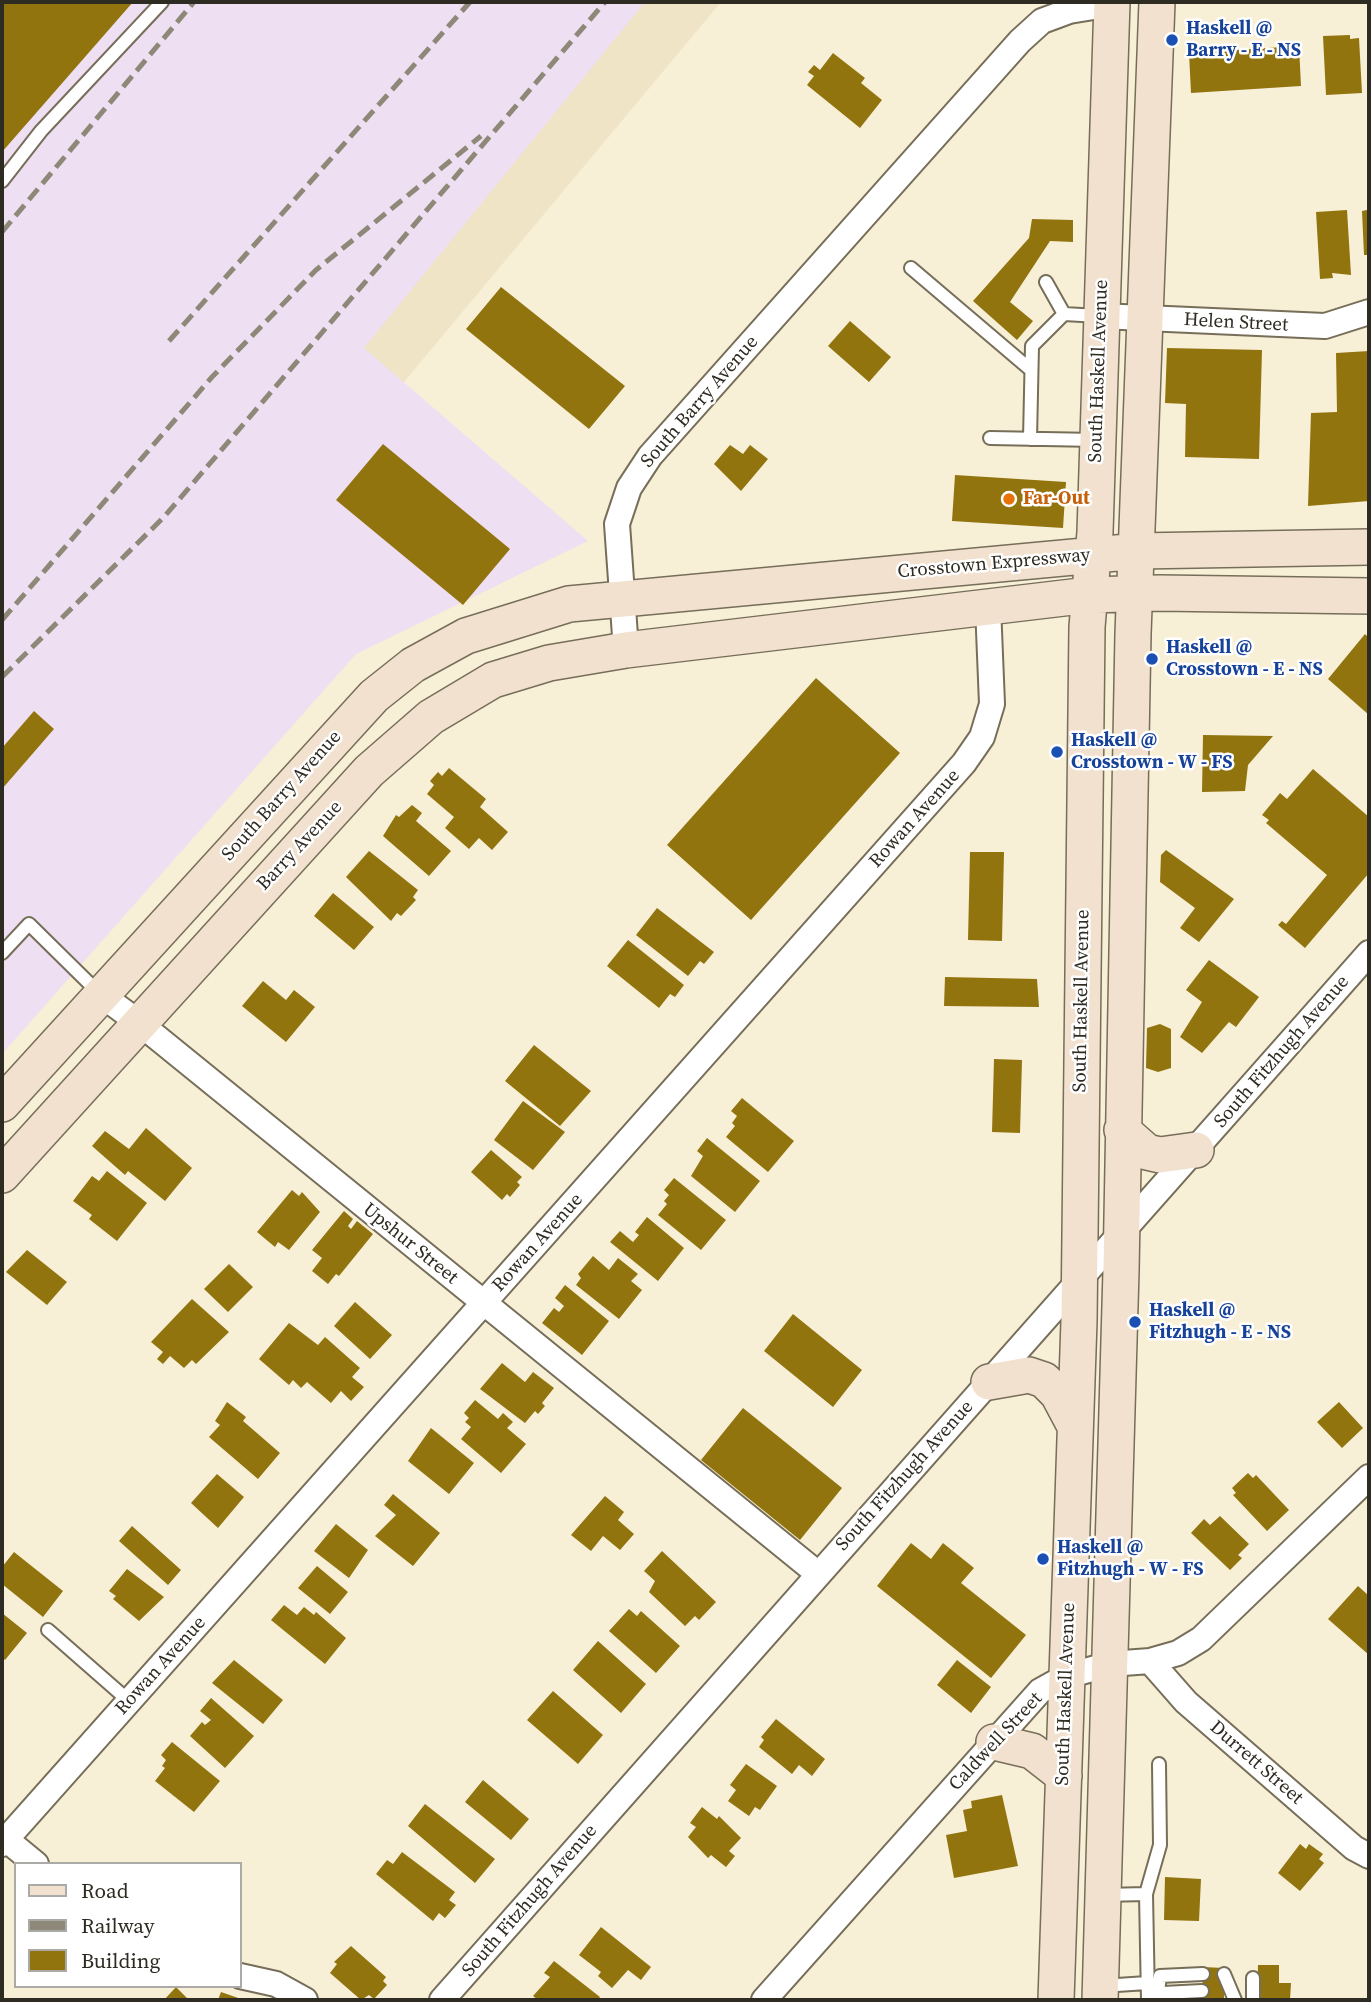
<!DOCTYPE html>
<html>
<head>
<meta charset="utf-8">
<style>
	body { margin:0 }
	#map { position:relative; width:1371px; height:2002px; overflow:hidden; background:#f8efd7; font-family:"Source Serif 4",serif }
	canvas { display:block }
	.frame { position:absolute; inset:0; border:4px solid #2e2b22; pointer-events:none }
	.legend { position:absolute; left:14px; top:1862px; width:228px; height:126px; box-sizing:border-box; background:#fff; border:2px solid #abaaa7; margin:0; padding:9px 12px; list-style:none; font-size:21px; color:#2e2b22 }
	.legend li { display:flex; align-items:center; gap:14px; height:35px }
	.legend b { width:35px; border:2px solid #abaaa7 }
</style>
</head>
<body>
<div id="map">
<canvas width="1371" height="2002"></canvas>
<div class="frame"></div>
<ul class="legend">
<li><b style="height:9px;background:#f2e1ce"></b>Road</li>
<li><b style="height:9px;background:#8d8877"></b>Railway</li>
<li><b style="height:19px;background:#91740e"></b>Building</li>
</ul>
</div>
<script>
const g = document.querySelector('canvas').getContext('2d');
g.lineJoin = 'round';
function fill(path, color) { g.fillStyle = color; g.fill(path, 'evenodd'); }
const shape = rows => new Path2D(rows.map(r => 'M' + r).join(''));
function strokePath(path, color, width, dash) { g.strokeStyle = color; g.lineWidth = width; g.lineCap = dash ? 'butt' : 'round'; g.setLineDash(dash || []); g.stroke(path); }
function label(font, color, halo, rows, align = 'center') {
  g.font = font + ' "Source Serif 4",serif'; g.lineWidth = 5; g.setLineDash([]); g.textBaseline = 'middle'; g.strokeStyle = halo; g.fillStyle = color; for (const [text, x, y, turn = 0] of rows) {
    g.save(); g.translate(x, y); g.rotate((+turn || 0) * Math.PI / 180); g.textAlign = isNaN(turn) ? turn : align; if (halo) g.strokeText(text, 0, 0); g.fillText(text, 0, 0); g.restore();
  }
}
fill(shape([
	[430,2,721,2,314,490]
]), '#efe4c5');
fill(shape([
	[2,2,645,2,364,348,588,541,356,654,2,1054]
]), '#efdff2');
fill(shape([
	[2,2,133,2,2,152],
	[1350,35,1350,39,1359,38,1362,93,1326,95,1323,36],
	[1299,46,1301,86,1191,93,1189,53],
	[833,53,865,78,861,83,882,100,860,128,807,85,814,76,808,72,814,65,820,70],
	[1367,205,1369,205,1369,255,1364,255,1362,211,1367,210],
	[1347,210,1351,275,1332,273,1333,278,1320,279,1316,212],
	[1032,219,1073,220,1073,242,1050,241,1010,302,1033,321,1017,340,973,301,1029,238],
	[501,287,625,386,589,429,466,329],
	[850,321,891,357,869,382,828,346],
	[1167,348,1262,350,1259,459,1185,457,1186,404,1165,403],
	[1369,351,1369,501,1308,506,1311,413,1337,412,1336,353],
	[383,444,510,549,463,605,336,500],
	[730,445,743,454,750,445,768,459,741,491,714,464],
	[955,475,1066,482,1063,528,952,521],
	[1365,634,1369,638,1369,715,1328,679],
	[816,678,900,753,751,920,667,845],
	[34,711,54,729,2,789,2,748],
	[1203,735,1273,736,1248,765,1245,791,1202,792],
	[449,768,486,799,480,807,508,832,492,850,479,838,469,849,445,828,454,817,427,794,434,785,430,781,438,772,442,776],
	[1313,769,1369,817,1369,873,1305,948,1278,925,1282,921,1286,924,1327,875,1266,823,1269,820,1262,815,1280,793,1287,799],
	[412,805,422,813,416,821,451,851,429,876,383,836,396,815,399,817],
	[1166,850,1234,899,1199,942,1180,928,1195,908,1160,882,1161,855],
	[369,851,418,890,413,897,416,900,401,916,397,913,391,921,346,877],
	[970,852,1004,852,1002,941,968,940],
	[333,893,374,927,354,950,314,916],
	[657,908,714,952,704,964,700,961,688,976,636,935],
	[628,940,684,985,675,997,670,994,659,1008,607,966],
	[1209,960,1259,997,1236,1027,1229,1022,1202,1053,1180,1037,1202,1002,1186,990],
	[945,977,1037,979,1039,1007,944,1006],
	[263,981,286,1000,294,990,315,1007,286,1042,242,1006],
	[1160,1024,1171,1029,1171,1068,1158,1072,1146,1068,1147,1028],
	[534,1045,591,1091,560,1126,505,1081],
	[994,1059,1022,1060,1020,1133,992,1132],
	[742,1098,794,1141,768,1172,726,1137,735,1126,732,1123,737,1116,731,1111],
	[523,1101,565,1132,533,1170,494,1140],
	[146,1128,192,1168,165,1201,128,1171,125,1175,92,1146,105,1131,129,1149],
	[707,1138,760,1181,735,1212,691,1176,703,1156,697,1151],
	[491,1150,522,1177,517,1182,520,1185,510,1197,507,1194,502,1200,471,1172],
	[107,1171,147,1203,117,1241,89,1219,92,1215,73,1201,92,1176,99,1181],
	[674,1178,726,1220,701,1250,658,1215,667,1204,664,1201,669,1195,664,1190],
	[292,1190,299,1196,302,1192,320,1212,289,1250,278,1242,275,1247,257,1232],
	[344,1211,353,1219,348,1226,351,1229,357,1221,373,1234,339,1276,336,1274,328,1284,312,1271,322,1258,312,1250],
	[647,1217,684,1248,658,1281,610,1242,620,1231,633,1242,639,1235,635,1232],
	[27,1250,67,1282,47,1305,6,1272],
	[593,1256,609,1270,618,1258,638,1274,631,1281,642,1290,619,1319,576,1285,581,1278,578,1274],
	[229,1264,253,1287,228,1312,204,1289],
	[565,1285,609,1321,582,1355,542,1323,554,1308,559,1312,564,1306,555,1298],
	[192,1299,229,1332,196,1364,192,1360,184,1368,170,1356,163,1364,157,1359,163,1352,151,1342],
	[355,1302,392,1335,370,1359,334,1326],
	[793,1314,862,1370,833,1407,764,1351],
	[289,1323,318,1345,325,1337,360,1368,352,1377,364,1387,351,1401,341,1391,331,1403,307,1382,301,1388,293,1380,289,1385,259,1359],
	[502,1363,525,1382,533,1372,554,1388,542,1403,545,1406,538,1414,535,1411,525,1423,480,1389],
	[475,1400,498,1419,503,1413,513,1422,507,1428,526,1444,501,1473,461,1439,471,1427,465,1422,469,1418,464,1413],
	[227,1402,246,1417,243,1421,280,1453,258,1479,209,1437,220,1425,215,1421],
	[1339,1402,1363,1428,1342,1448,1317,1422],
	[743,1408,842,1488,800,1540,701,1460],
	[431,1428,474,1463,449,1494,408,1461],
	[1248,1473,1253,1478,1256,1475,1289,1510,1267,1531,1233,1495,1236,1493,1232,1488],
	[217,1474,244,1497,218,1528,191,1503],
	[393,1494,440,1533,413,1566,375,1536,396,1515,384,1505],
	[605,1496,624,1512,618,1520,634,1534,620,1550,603,1536,591,1551,571,1535],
	[1220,1516,1249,1544,1238,1555,1242,1558,1230,1570,1191,1533,1204,1519,1210,1525],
	[336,1524,368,1550,349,1578,314,1551],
	[132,1526,181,1570,168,1585,119,1541],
	[911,1543,931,1559,943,1543,974,1568,961,1583,1026,1635,991,1678,877,1586],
	[662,1551,716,1602,699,1620,695,1616,685,1626,649,1592,655,1581,644,1571],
	[14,1552,63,1591,43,1617,2,1584,2,1567],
	[317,1566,348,1592,330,1614,298,1588],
	[127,1569,164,1597,139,1621,113,1599,116,1596,109,1591],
	[1358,1586,1369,1596,1369,1655,1328,1619],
	[284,1605,297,1615,304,1607,314,1615,316,1612,346,1638,325,1664,271,1620],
	[629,1609,637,1616,641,1611,680,1646,656,1673,609,1631],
	[2,1613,27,1633,5,1660,2,1657],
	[598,1641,646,1684,621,1713,573,1670],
	[234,1660,283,1700,263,1724,212,1683],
	[957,1660,991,1687,971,1713,937,1685],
	[553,1691,603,1735,578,1764,527,1720],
	[211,1698,254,1736,225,1768,190,1736,202,1722,205,1725,211,1720,200,1711],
	[776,1719,825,1759,812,1776,799,1765,792,1774,759,1747,764,1740,761,1737],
	[172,1742,220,1781,194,1812,155,1781,165,1768,162,1766,166,1760,161,1755],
	[746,1764,777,1786,760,1810,755,1807,749,1816,728,1801,736,1790,730,1785],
	[483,1780,529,1819,511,1840,465,1802],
	[1002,1795,1018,1866,954,1878,946,1835,967,1831,963,1810,972,1808,971,1801],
	[425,1804,495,1859,475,1883,408,1826],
	[702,1807,717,1819,719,1816,741,1838,729,1851,735,1856,726,1867,711,1855,708,1858,688,1837,696,1827,690,1823],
	[1300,1844,1306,1849,1309,1844,1323,1854,1319,1859,1324,1863,1300,1891,1278,1873],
	[402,1852,455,1892,449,1900,456,1905,445,1918,439,1913,433,1921,376,1874,387,1860,393,1864],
	[1165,1877,1201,1879,1199,1921,1164,1920],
	[601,1927,651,1967,641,1980,628,1970,612,1988,598,1976,601,1972,579,1955],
	[351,1946,386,1977,383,1981,387,1985,374,1999,369,1995,361,2000,330,1973,337,1964,334,1962],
	[554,1961,600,1997,598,2000,538,2000,533,1996,550,1977,544,1973],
	[1258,1965,1279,1965,1279,1983,1291,1983,1290,2000,1257,2000],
	[1203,1967,1224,1968,1224,2000,1202,2000],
	[176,1987,187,1998,164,2000],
	[221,1992,244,2000,218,2000]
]), '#91740e');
const lane = shape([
	[2,181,41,131,162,2],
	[911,268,1031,370],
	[1064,314,1099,316],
	[990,438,1097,440],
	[1030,439,1032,346,1064,314,1046,282],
	[2,953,29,924,100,994],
	[48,1630,129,1701],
	[1146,1894,1160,1845,1159,1764],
	[1103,1895,1146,1894,1148,2000],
	[1224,1974,1235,2000],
	[1253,1978,1253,2000],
	[1102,1986,1147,1983],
	[1157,2000,1160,1976,1203,1974],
	[1161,2000,1163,1993,1202,1991]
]);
const street = shape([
	[1100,316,1325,326,1369,312],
	[626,650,617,524,629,488,650,456,1020,41,1042,21,1069,11,1112,4],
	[100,994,138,1022,817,1573],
	[1150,1661,1186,1702,1354,1848,1369,1856],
	[2,1836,36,1864],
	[2,1844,964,763,982,737,992,704,988,606],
	[240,1976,276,1984,305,2000],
	[442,2000,1369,953],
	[764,2000,1040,1691,1067,1676,1110,1664,1150,1661,1178,1653,1201,1639,1369,1477]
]);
const secondary = shape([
	[2,1104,374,696,413,665,466,636,569,604,1138,551,1369,547],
	[1122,1130,1147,1152,1160,1155,1196,1150],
	[2,1175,369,771,431,717,493,680,549,663,626,650,1089,595,1159,593,1369,596],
	[989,1382,1029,1375,1044,1380,1058,1394,1075,1426],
	[994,1742,1032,1751,1064,1776],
	[1056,2000,1079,1321,1087,627,1095,532,1112,2],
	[1100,2000,1121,1271,1133,634,1157,2]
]);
strokePath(lane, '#766e59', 16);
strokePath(street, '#766e59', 28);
strokePath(secondary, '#766e59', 38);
strokePath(lane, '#fff', 12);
strokePath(street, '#fff', 24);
strokePath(secondary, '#f2e1ce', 35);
strokePath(shape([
	[2,232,194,2],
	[169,341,470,2],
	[2,620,212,377,316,270,481,136],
	[2,677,164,517,605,2]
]), '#8d8877', 5, [14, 7]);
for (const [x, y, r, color] of [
	[1172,40,7,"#1a4fb4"],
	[1009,499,7,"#e8710a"],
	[1152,659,7,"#1a4fb4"],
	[1057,752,7,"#1a4fb4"],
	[1135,1322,7,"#1a4fb4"],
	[1043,1559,7,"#1a4fb4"]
]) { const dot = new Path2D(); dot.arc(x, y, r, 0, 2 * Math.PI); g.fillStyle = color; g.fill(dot); strokePath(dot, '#fff', 2.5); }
label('bold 19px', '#164399', '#fff', [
	["Haskell @",1186,29],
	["Barry - E - NS",1186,51],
	["Haskell @",1166,648],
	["Crosstown - E - NS",1166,670],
	["Haskell @",1071,741],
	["Crosstown - W - FS",1071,763],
	["Haskell @",1149,1311],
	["Fitzhugh - E - NS",1149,1333],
	["Haskell @",1057,1548],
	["Fitzhugh - W - FS",1057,1570]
], 'left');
label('19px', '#2e2b22', '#fff', [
	["Helen Street",1236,323,3],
	["South Haskell Avenue",1099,371,-88],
	["South Barry Avenue",700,402,-49],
	["Crosstown Expressway",994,564,-5],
	["South Barry Avenue",282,796,-48],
	["Rowan Avenue",915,819,-48],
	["Barry Avenue",300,846,-47],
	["South Haskell Avenue",1082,1001,-89],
	["South Fitzhugh Avenue",1282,1052,-49],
	["Rowan Avenue",538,1243,-48],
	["Upshur Street",410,1244,39],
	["South Fitzhugh Avenue",905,1476,-48],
	["Rowan Avenue",161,1666,-48],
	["South Haskell Avenue",1066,1694,-88],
	["Caldwell Street",996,1742,-47],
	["Durrett Street",1256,1763,41],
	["South Fitzhugh Avenue",530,1901,-49]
]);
label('bold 19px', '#c56008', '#fff', [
	["Far-Out",1023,499]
], 'left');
</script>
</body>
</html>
